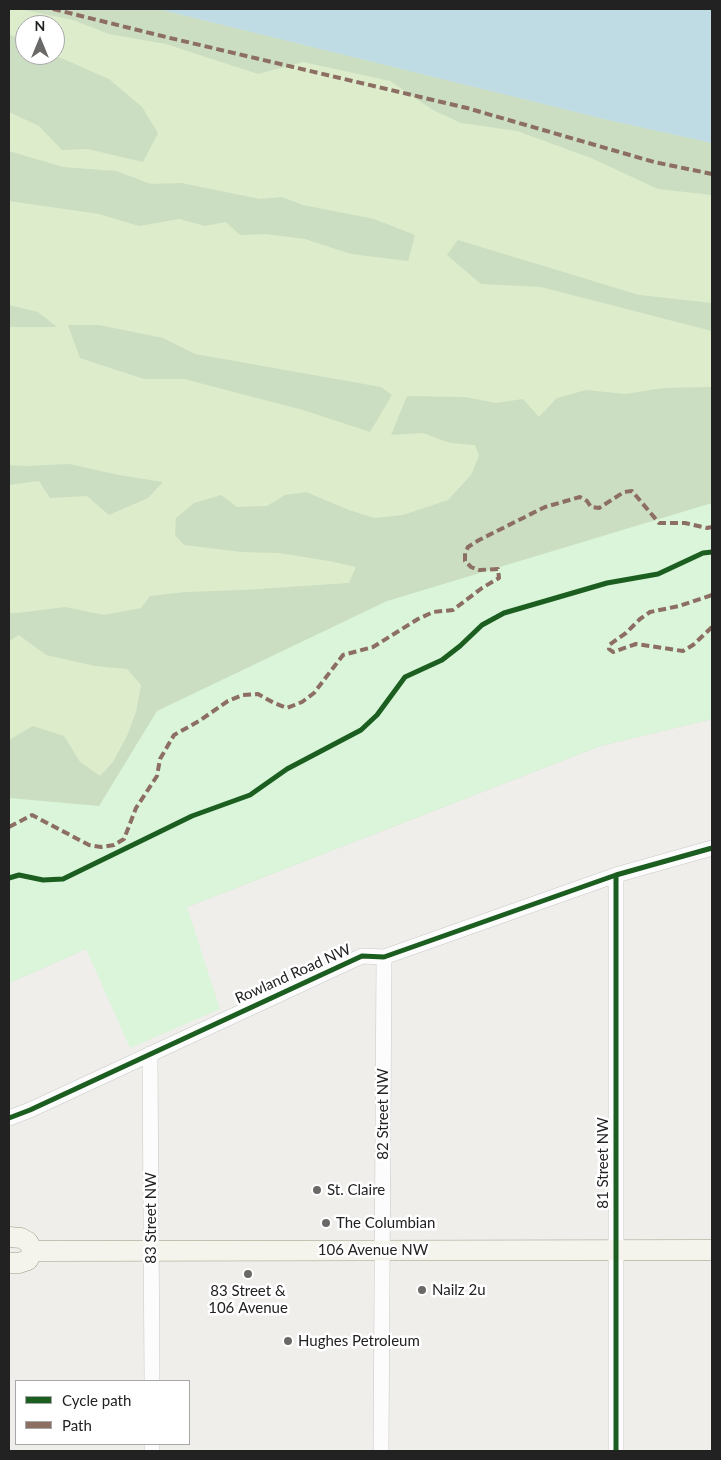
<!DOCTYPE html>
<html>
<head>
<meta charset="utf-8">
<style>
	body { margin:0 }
	#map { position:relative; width:721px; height:1460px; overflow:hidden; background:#f0eeeb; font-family:Lato,sans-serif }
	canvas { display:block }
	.frame { position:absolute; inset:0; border:10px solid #222; pointer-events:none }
	.legend { position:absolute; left:15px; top:1380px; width:175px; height:65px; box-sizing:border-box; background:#fff; border:1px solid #a7a7a7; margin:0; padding:6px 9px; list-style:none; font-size:15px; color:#222 }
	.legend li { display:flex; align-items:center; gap:10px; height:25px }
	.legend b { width:25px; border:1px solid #a7a7a7 }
	.north { position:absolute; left:15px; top:15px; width:50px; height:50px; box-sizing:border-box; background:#fff; border:1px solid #a7a7a7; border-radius:50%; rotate:0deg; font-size:14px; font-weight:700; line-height:20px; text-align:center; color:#222 }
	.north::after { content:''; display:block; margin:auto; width:18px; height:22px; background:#6a6968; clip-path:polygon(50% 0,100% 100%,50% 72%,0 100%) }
</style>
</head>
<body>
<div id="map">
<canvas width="721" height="1460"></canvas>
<div class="frame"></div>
<ul class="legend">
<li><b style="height:6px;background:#1b5e20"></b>Cycle path</li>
<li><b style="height:6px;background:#8d6e63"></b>Path</li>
</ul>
<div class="north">N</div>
</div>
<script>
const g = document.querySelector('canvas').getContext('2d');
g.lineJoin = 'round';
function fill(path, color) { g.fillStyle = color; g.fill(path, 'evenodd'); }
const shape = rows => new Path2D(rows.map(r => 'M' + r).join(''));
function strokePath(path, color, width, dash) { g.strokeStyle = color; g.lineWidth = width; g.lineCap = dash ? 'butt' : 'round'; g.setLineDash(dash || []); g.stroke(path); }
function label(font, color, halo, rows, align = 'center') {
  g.font = font + ' Lato,sans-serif'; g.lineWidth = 5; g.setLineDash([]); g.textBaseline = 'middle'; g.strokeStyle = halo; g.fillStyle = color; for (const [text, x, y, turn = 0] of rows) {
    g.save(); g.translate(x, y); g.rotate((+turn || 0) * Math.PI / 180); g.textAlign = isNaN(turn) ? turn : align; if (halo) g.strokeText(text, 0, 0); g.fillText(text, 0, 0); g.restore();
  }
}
fill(shape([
	[9,9,158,9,712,143,712,503,99,806,9,798],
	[25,25,55,25,55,55,25,55]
]), '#ddeccb');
fill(shape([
	[20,9,158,9,612,121,712,143,712,195,658,189,591,158,517,131,461,123,433,110,390,81,303,62,258,74,166,44,109,34,73,20],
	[9,34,25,42,25,55,54,55,109,79,142,107,158,133,143,162,88,149,62,150,39,126,9,112],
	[9,151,63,167,116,171,151,184,181,183,260,199,282,197,303,205,374,219,415,235,408,261,351,254,305,239,266,234,240,235,226,222,205,226,179,219,139,226,99,214,9,201],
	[458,240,639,295,712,303,712,331,541,287,481,284,447,255],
	[9,305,38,312,57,327,9,327],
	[68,325,99,325,163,338,195,354,381,387,392,395,370,432,303,410,184,379,144,379,80,358],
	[712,387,712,719,600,746,187,907,86,949,9,983,9,740,33,726,64,736,80,762,100,776,113,762,127,736,136,712,141,685,127,669,95,666,46,655,19,635,9,641,9,613,18,613,65,607,104,615,141,608,150,596,185,592,243,590,349,583,356,567,329,561,279,553,242,552,184,545,175,535,176,518,194,503,221,495,237,507,267,506,285,495,306,492,349,510,374,518,403,515,448,500,471,475,479,456,475,445,450,443,423,433,391,435,407,396,465,397,496,403,523,399,539,417,557,398,586,390,625,394,663,388],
	[69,464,119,475,163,482,148,498,109,515,87,496,50,498,39,481,9,485,9,465,25,466]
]), '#cbdec1');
fill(shape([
	[712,503,712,719,600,746,187,907,220,1009,130,1048,86,949,9,983,9,798,99,806,157,711,387,601]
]), '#daf5da');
fill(shape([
	[158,9,712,9,712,143,612,121]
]), '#bfdbe3');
const street = shape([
	[150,1054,152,1381],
	[9,1118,30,1110,362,956,384,957,616,875,712,848],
	[152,1444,152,1451],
	[381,1451,384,957],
	[616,1451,616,875]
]);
const secondary = shape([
	[9,1237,21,1238,28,1242,33,1251],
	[33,1251,712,1250],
	[9,1263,19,1263,28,1260,33,1251]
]);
strokePath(street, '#c9c8c7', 16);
strokePath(secondary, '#999a82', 21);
strokePath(street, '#fdfcfc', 15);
strokePath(secondary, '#f4f4ed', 20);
strokePath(shape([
	[53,9,166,37,467,108,654,162,712,174],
	[712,595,679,606,650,612,640,619,626,633,609,645,609,649,613,652,636,644,683,651,693,645,712,627],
	[9,827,32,815,89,845,101,847,114,845,124,839,136,808,157,776,160,759,174,735,199,721,228,701,243,695,258,694,274,703,287,708,302,702,314,693,343,655,373,647,418,619,433,612,453,610,482,588,499,578,498,569,479,570,471,567,465,561,465,553,468,547,479,540,545,507,580,497,587,501,591,507,599,508,624,492,632,491,659,523,685,523,707,528,712,527]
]), '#8d6e63', 4, [8, 4]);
strokePath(shape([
	[9,878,19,875,43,880,63,879,192,816,250,795,287,769,361,730,377,715,405,677,442,660,460,646,482,625,504,613,607,583,658,574,703,553,712,552],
	[9,1118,30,1110,362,956,384,957,616,875,712,848],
	[616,1451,616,875]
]), '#1b5e20', 5);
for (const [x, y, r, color] of [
	[317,1190,5,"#6a6968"],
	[326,1223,5,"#6a6968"],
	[248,1274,5,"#6a6968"],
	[422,1290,5,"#6a6968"],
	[288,1341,5,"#6a6968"]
]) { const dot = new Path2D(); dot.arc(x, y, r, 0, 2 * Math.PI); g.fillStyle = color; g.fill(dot); strokePath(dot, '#fff', 2); }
label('15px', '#222', '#fff', [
	["Rowland Road NW",293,974,-24],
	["82 Street NW",383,1114,-90],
	["81 Street NW",603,1163,-90],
	["83 Street NW",151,1218,-90],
	["106 Avenue NW",373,1250]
]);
label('15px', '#222', '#fff', [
	["St. Claire",327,1190],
	["The Columbian",336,1223],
	["Nailz 2u",432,1290],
	["83 Street &",248,1291,"center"],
	["106 Avenue",248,1308,"center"],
	["Hughes Petroleum",298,1341]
], 'left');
</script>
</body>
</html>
